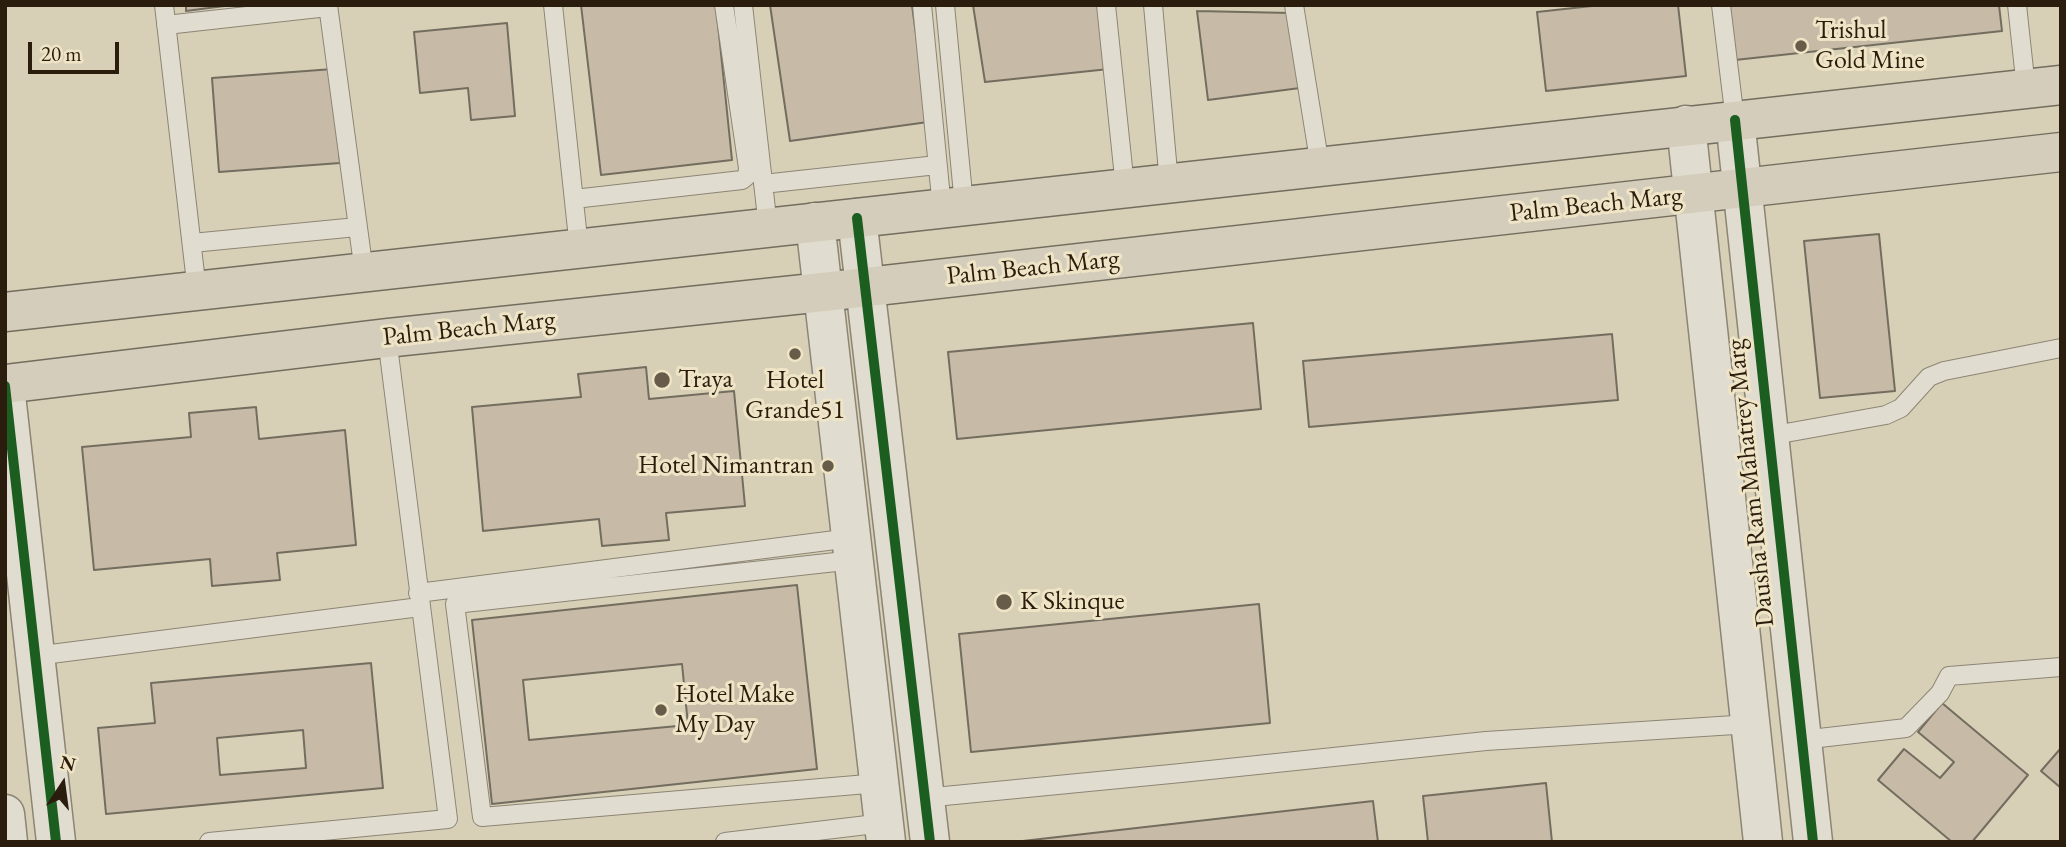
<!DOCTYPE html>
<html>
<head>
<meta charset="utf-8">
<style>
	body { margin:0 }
	#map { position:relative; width:2066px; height:847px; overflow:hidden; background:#d8d0b6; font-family:"EB Garamond",serif }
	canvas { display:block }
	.frame { position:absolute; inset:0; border:7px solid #2a1d0e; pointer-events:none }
	.north { position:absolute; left:28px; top:749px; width:70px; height:70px; -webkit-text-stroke:5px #efe5c6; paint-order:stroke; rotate:13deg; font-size:19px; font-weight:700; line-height:28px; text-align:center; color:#2a1d0e }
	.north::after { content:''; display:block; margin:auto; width:24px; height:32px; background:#2a1d0e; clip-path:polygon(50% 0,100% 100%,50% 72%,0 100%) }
	.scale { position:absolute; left:28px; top:42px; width:91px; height:32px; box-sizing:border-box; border:4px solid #2a1d0e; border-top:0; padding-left:9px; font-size:21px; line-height:24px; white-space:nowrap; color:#2a1d0e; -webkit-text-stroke:5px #efe5c6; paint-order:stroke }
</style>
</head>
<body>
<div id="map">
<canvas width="2066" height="847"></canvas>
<div class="frame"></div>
<div class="north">N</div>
<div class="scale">20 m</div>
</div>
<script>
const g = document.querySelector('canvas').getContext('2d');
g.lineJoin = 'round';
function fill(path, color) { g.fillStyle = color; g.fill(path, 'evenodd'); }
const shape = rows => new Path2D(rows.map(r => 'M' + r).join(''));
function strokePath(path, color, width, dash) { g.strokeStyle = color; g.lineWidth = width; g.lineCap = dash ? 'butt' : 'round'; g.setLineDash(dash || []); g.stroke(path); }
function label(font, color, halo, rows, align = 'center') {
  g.font = font + ' "EB Garamond",serif'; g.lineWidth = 6; g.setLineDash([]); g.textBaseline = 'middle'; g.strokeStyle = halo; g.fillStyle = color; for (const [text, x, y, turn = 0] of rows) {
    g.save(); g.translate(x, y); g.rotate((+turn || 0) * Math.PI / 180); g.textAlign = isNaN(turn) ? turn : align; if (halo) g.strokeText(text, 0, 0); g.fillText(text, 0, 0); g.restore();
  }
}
const building = shape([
	[186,5,232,5,186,11,186,5],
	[581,5,716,5,732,160,601,175,581,5],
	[770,5,912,5,928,122,790,141,770,5],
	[973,5,1098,5,1109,69,985,82,973,5],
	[1601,5,1678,5,1686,76,1546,91,1537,12,1601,5],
	[1729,5,1999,5,2002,31,1735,60,1729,5],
	[1197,11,1291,13,1300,88,1208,100,1197,11],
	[507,23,515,116,471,120,468,88,420,93,414,32,507,23],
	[333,69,340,163,219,172,212,78,333,69],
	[1879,234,1895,391,1820,398,1804,241,1879,234],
	[1253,323,1261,409,957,439,948,352,1253,323],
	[1612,334,1618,400,1309,427,1303,361,1612,334],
	[646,367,649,399,734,391,745,506,666,513,669,540,602,546,599,519,483,531,472,407,581,397,578,374,646,367],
	[256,407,259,439,345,430,356,545,277,553,280,580,212,586,210,559,94,570,82,447,191,437,189,413,256,407],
	[797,585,817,769,492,804,472,620,797,585],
	[682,664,688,725,529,740,523,680,682,664],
	[1259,604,1270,723,971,752,959,634,1259,604],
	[371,663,383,788,106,814,98,728,155,723,151,683,371,663],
	[303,730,306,768,220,775,217,738,303,730],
	[1942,703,2028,775,1972,842,1952,842,1878,780,1904,749,1940,778,1954,762,1918,732,1942,703],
	[2061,748,2061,788,2041,771,2061,748],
	[1546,783,1552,842,1428,842,1423,796,1546,783],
	[1373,801,1378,842,1014,842,1373,801]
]);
fill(building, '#c7baa7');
strokePath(building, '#736d5f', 2);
const service = shape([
	[164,5,197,291],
	[328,5,364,272],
	[553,5,579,248],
	[743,5,768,227],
	[922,5,942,208],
	[945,5,964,205],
	[1106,5,1125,187],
	[1153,5,1169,183],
	[1294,5,1320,166],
	[1721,5,1735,120],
	[2017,5,2026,88],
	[166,25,328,7],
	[763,184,937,165],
	[574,199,742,180,747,176,748,168,724,5],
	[192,243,357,227],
	[1769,436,1886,415,1901,408,1929,377,1944,371,2061,348],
	[854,560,455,604,482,817,879,783],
	[418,593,851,538],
	[35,656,420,607],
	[1802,740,1906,728,1940,693,1949,676,2061,667],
	[924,798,1181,773,1486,741,1750,724],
	[209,842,448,819,387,338],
	[725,842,884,823]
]);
const tertiary = shape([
	[1735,120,1813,842],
	[1686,125,1763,842],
	[857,218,930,842],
	[815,222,886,842],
	[5,386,56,842],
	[5,814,8,842]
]);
const primary = shape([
	[5,312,2061,85],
	[5,384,387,338,823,292,2061,152]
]);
strokePath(service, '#8c8575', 20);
strokePath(tertiary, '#8c8575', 41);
strokePath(primary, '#736d5f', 41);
strokePath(service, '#e0dccf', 18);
strokePath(tertiary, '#e0dccf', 38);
strokePath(primary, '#d5cdbb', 38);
strokePath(shape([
	[1735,120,1813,842],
	[857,218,930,842],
	[5,386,56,842]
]), '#1b5e20', 10);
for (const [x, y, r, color] of [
	[1801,46,7,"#675c49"],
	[795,354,7,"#675c49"],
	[662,380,9,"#675c49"],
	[828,466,7,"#675c49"],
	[1004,602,9,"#675c49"],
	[661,710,7,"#675c49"]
]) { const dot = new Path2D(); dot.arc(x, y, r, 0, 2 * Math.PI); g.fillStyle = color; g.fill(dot); strokePath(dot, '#efe5c6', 2.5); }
label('26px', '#2a1d0e', '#efe5c6', [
	["Trishul",1815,31],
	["Gold Mine",1815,61],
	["Traya",678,380],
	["Hotel",795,381,"center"],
	["Grande51",795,411,"center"],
	["Hotel Nimantran",814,466,"right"],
	["K Skinque",1020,602],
	["Hotel Make",675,695],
	["My Day",675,725]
], 'left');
label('26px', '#2a1d0e', '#efe5c6', [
	["Palm Beach Marg",1596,205,-6],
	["Palm Beach Marg",1033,268,-6],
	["Palm Beach Marg",469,329,-6],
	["Dausha Ram Mahatrey Marg",1751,483,-96]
]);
</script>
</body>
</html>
